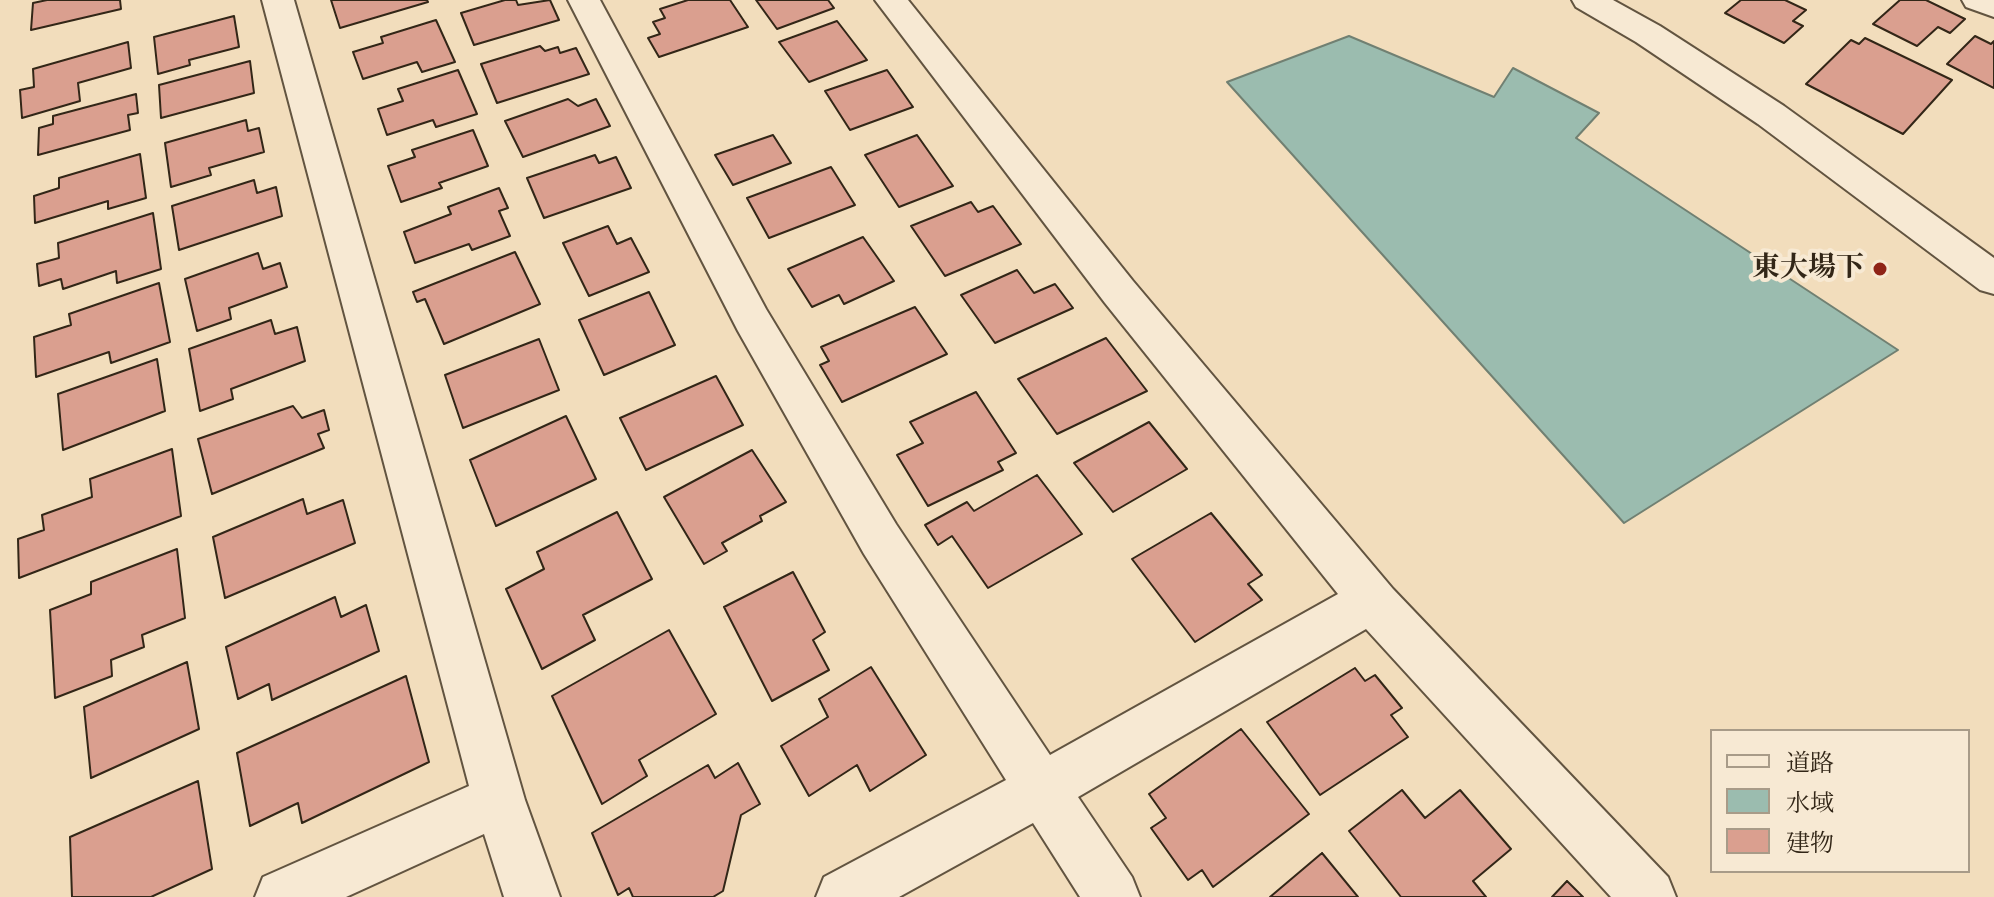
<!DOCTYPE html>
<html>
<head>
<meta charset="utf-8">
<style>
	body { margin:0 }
	#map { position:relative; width:1994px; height:897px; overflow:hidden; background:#f2ddbc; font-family:"Old Standard TT","Noto Serif JP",serif }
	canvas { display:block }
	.legend { position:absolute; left:1710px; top:729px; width:260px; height:144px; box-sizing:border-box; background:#f7e9d3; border:2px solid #a89b88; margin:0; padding:10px 14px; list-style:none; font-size:24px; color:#322617 }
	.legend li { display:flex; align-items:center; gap:16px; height:40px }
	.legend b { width:40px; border:2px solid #a89b88 }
</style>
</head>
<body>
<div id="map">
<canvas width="1994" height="897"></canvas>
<ul class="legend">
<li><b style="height:10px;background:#f7e9d3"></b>道路</li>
<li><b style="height:22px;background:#9bbcaf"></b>水域</li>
<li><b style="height:22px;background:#da9f8f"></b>建物</li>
</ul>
</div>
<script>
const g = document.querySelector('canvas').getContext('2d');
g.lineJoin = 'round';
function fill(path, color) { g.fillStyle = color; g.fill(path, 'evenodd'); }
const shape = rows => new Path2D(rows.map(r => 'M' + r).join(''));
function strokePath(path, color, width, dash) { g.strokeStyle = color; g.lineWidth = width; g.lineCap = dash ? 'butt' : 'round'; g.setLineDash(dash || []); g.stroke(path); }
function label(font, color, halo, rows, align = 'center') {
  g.font = font + ' "Old Standard TT","Noto Serif JP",serif'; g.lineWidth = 8; g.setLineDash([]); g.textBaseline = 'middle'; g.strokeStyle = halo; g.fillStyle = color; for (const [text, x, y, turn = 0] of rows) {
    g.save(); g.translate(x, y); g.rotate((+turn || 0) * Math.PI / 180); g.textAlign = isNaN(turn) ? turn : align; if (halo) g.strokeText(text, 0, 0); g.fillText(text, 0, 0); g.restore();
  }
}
const water = shape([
	[1349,36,1494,97,1513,68,1599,113,1576,138,1898,350,1624,523,1227,82,1349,36]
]);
fill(water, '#9bbcaf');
strokePath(water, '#718072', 2);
const building = shape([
	[47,0,120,0,121,9,31,30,33,3,47,0],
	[331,0,427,0,428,2,340,28,331,0],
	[505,0,516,0,518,5,550,0,559,20,474,45,461,13,505,0],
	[688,0,730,0,748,27,659,57,648,38,660,34,653,22,665,18,660,9,688,0],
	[756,0,828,0,834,8,777,29,756,0],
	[1741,0,1785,0,1806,10,1793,21,1803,26,1784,43,1725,13,1741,0],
	[1900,0,1926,0,1965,19,1950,33,1938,27,1917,46,1873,24,1900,0],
	[234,16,239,47,189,60,190,65,158,74,154,37,234,16],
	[436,20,455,62,422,72,417,62,363,79,353,52,383,43,381,37,436,20],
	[837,21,867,60,809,82,779,42,837,21],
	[1975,36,1991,44,1994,41,1994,88,1947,64,1975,36],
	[1865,38,1952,80,1903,134,1806,84,1851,40,1859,44,1865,38],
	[128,42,131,68,78,83,80,101,22,118,20,90,34,87,33,69,128,42],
	[540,46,545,51,558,47,560,53,576,48,589,74,497,103,481,64,540,46],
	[250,61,254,93,161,118,159,85,250,61],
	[458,70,477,114,436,127,433,120,387,135,378,109,403,101,398,89,458,70],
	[887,70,913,107,850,130,825,91,887,70],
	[136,94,138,113,128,115,130,130,38,155,39,128,53,124,53,116,136,94],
	[568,99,578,106,596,99,610,126,523,157,505,121,568,99],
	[246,120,248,131,259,128,264,152,209,168,211,175,171,187,165,143,246,120],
	[473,130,488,166,439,183,442,188,401,202,388,166,415,157,412,150,473,130],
	[773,135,791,163,733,185,715,155,773,135],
	[917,135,953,186,899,207,865,155,917,135],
	[140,154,146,198,108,209,108,201,35,223,34,196,59,188,59,178,140,154],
	[595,155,599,163,616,157,631,188,544,218,527,178,595,155],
	[831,167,855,205,769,238,747,198,831,167],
	[254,180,257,193,276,187,282,216,179,250,172,206,254,180],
	[499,188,508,208,499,211,510,236,472,250,469,244,415,263,404,232,451,214,448,207,499,188],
	[971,202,978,212,993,206,1021,244,945,276,911,226,971,202],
	[153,213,161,269,117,283,116,271,63,289,61,279,39,286,37,264,59,258,58,243,153,213],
	[608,226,617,244,631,238,649,272,589,296,563,243,608,226],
	[863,237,894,281,844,304,839,295,812,307,788,269,863,237],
	[515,252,540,304,444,344,425,299,417,302,413,292,515,252],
	[258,253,263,269,280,263,287,287,229,308,231,319,197,331,185,279,258,253],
	[1017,270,1034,293,1055,284,1073,308,995,343,961,295,1017,270],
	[159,283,170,342,111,363,109,352,36,377,34,337,71,325,69,314,159,283],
	[649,292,675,345,604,375,579,320,649,292],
	[915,307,947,354,842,402,820,365,829,361,821,347,915,307],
	[271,320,275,334,297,327,305,361,231,389,233,399,200,411,189,349,271,320],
	[1106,338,1147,391,1057,434,1018,379,1106,338],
	[539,339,559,390,463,428,445,375,539,339],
	[157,359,165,411,63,450,58,394,157,359],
	[716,376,743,425,646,470,620,418,716,376],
	[976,392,1016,453,998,462,1003,470,928,506,897,455,923,443,910,422,976,392],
	[293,406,302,418,324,410,329,430,318,434,324,448,212,494,198,439,293,406],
	[566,416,596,479,496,526,470,460,566,416],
	[1149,422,1187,469,1113,512,1074,463,1149,422],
	[172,449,181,516,19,578,18,539,44,530,42,515,92,497,90,479,172,449],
	[752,450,786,502,760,516,762,521,722,543,727,551,704,564,664,497,752,450],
	[1037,475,1082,534,988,588,952,536,938,545,925,525,967,502,974,511,1037,475],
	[303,499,307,514,343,500,355,543,225,598,213,537,303,499],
	[617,512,652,579,583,615,595,640,542,669,506,589,544,569,537,552,617,512],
	[1211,513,1262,575,1248,584,1262,600,1195,642,1132,559,1211,513],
	[177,549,185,618,142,635,144,647,111,660,112,676,55,698,50,610,91,594,91,582,177,549],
	[793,572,825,632,813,640,829,670,772,701,724,607,793,572],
	[335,597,341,617,366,605,379,651,272,700,269,684,238,699,226,647,335,597],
	[669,630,716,714,639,760,647,776,602,804,552,696,669,630],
	[187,662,199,729,91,778,84,707,187,662],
	[871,667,926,755,870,791,857,765,809,796,781,746,828,717,819,699,871,667],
	[1355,668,1365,681,1375,675,1402,708,1391,715,1408,737,1320,795,1267,722,1355,668],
	[406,676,429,762,302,823,298,803,250,826,237,753,406,676],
	[1241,729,1309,814,1213,887,1202,870,1188,880,1151,828,1166,818,1149,794,1241,729],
	[738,763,760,804,741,815,723,891,713,897,633,897,629,888,618,895,592,833,708,765,715,778,738,763],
	[198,781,212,869,151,897,72,897,70,837,198,781],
	[1402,790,1425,818,1460,790,1511,849,1473,881,1486,897,1401,897,1349,831,1402,790],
	[1322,853,1358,897,1270,897,1322,853],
	[1567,881,1583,897,1552,897,1567,881]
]);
fill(building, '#da9f8f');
strokePath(building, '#322617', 2);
const minor = shape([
	[262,0,294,0,525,800,560,897,504,897,484,834,346,897,255,897,263,877,469,786,262,0],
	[568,0,600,0,766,309,896,524,1050,755,1338,594,1105,303,875,0,908,0,1133,281,1393,589,1668,877,1676,897,1611,897,1366,629,1078,797,1132,877,1140,897,1080,897,1033,823,899,897,816,897,824,877,1006,780,864,554,738,331,568,0],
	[1572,0,1613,0,1660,26,1784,106,1994,258,1994,294,1980,290,1758,124,1636,42,1576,7,1572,0],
	[1962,0,1994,0,1994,17,1966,7,1962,0]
]);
strokePath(minor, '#625440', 4);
fill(minor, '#f7e9d3');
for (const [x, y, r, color] of [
	[1880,269,8,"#8f2418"]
]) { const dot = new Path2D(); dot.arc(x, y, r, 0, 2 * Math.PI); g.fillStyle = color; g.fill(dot); strokePath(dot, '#f7e9d3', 3); }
label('bold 28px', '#322617', '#f7e9d3', [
	["東大場下",1864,269]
], 'right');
</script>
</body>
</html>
